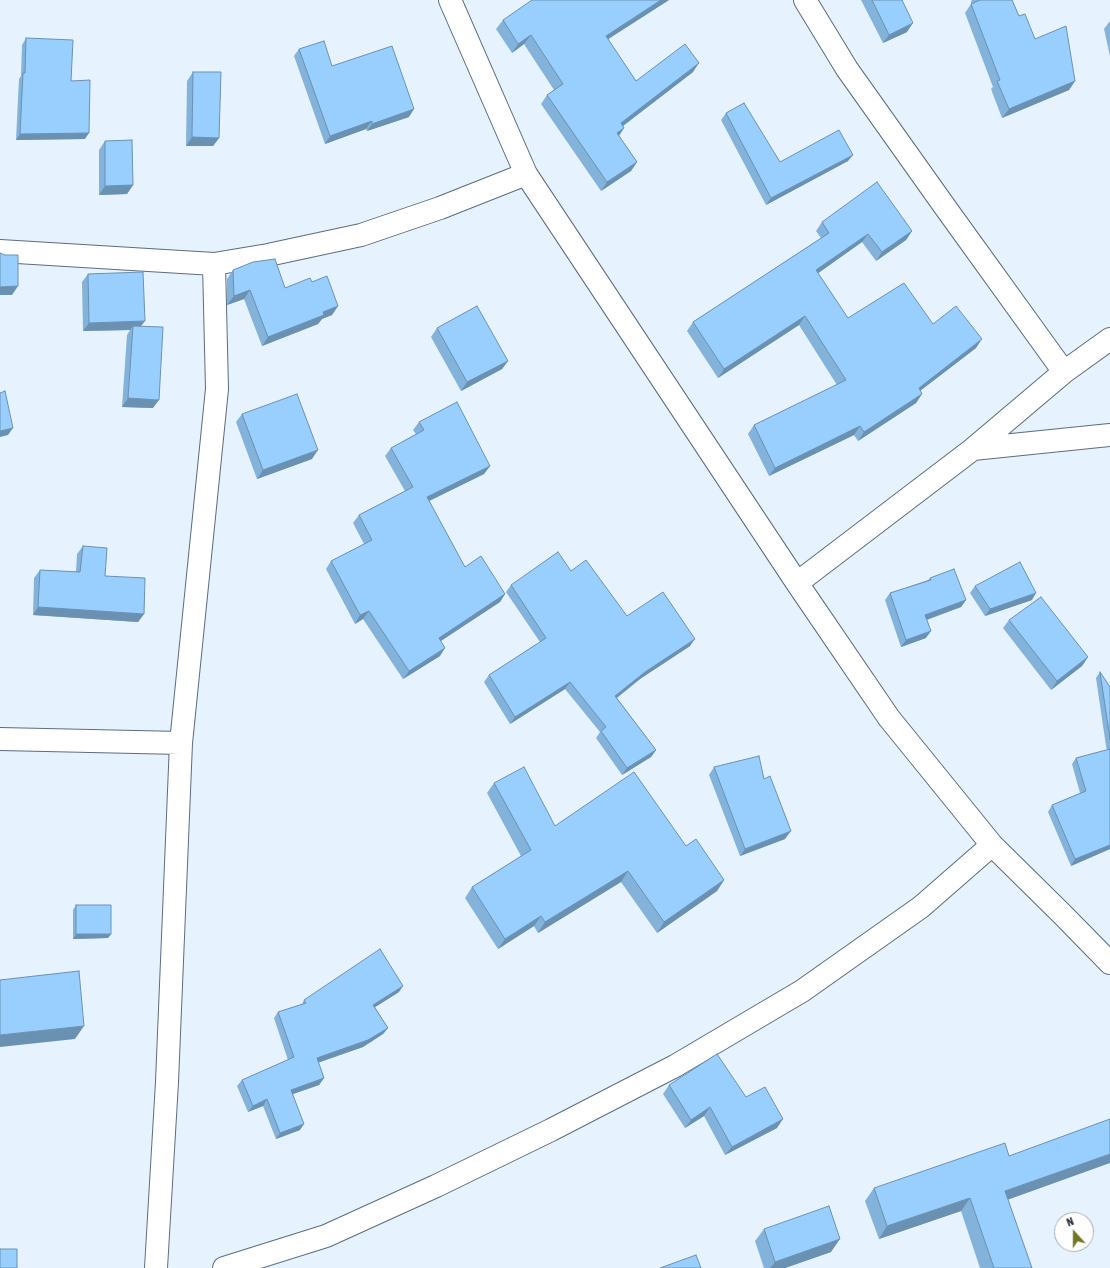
<!DOCTYPE html>
<html>
<head>
<meta charset="utf-8">
<style>
	body { margin:0 }
	#map { position:relative; width:1110px; height:1268px; overflow:hidden; background:#e6f3fe; font-family:"Asap Condensed",sans-serif }
	canvas { display:block }
	.north { position:absolute; left:1054px; top:1212px; width:40px; height:40px; box-sizing:border-box; background:#fefefe; border:1px solid #a9acaf; border-radius:50%; rotate:339deg; font-size:11px; font-weight:700; line-height:16px; text-align:center; color:#293139 }
	.north::after { content:''; display:block; margin:auto; width:14px; height:18px; background:#727720; clip-path:polygon(50% 0,100% 100%,50% 72%,0 100%) }
</style>
</head>
<body>
<div id="map">
<canvas width="1110" height="1268"></canvas>
<div class="north">N</div>
</div>
<script>
const g = document.querySelector('canvas').getContext('2d');
g.lineJoin = 'round';
const shape = rows => new Path2D(rows.map(r => 'M' + r).join(''));
function strokePath(path, color, width, dash) { g.strokeStyle = color; g.lineWidth = width; g.lineCap = dash ? 'butt' : 'round'; g.setLineDash(dash || []); g.stroke(path); }
function fill(path, color) { g.fillStyle = color; g.fill(path, 'evenodd'); }
const minor = shape([
	[450,0,526,174,797,583,889,718,992,845,1063,915,1110,963],
	[805,0,847,69,945,207,1064,372],
	[0,251,214,264,268,255,361,235,440,208,526,174],
	[973,449,1110,435],
	[797,583,973,449,1064,372,1110,339],
	[0,739,181,743],
	[156,1268,167,1082,181,743,217,389,214,264],
	[224,1268,326,1236,436,1186,551,1130,675,1066,802,991,921,907,992,845]
]);
strokePath(minor, '#5b6d7e', 24);
strokePath(minor, '#fff', 22);
fill(shape([
	[669,0,608,39,636,81,693,72,623,126,624,128,619,136,637,162,631,171,601,191,541,104,547,95,554,90,524,44,512,53,496,29,503,20],
	[861,0,902,0,907,32,883,43],
	[972,0,1012,0,1019,16,1035,39,1075,81,1069,90,1002,118,991,89,993,87,965,13,971,4,971,2],
	[1110,21,1110,56,1104,29],
	[26,38,71,81,85,139,16,140,19,79,21,76,22,45],
	[299,49,332,66,409,117,367,131,366,129,325,144,294,56],
	[193,72,219,138,213,146,186,146,187,81],
	[726,113,780,162,848,161,766,205,721,120],
	[105,141,133,185,127,194,99,195,99,150],
	[822,222,912,231,906,240,876,261,862,242,818,273,848,318,933,324,976,348,920,391,922,394,916,403,858,441,854,435,769,476,748,434,754,425,837,385,799,325,718,378,687,331,693,322,821,238,816,231],
	[233,270,285,288,312,282,338,306,332,315,322,319,318,324,262,346,244,299,227,305,227,279],
	[88,274,141,327,153,408,122,407,127,335,130,330,83,331,82,282],
	[437,328,508,361,502,369,461,391,431,337],
	[242,414,312,459,257,479,236,422],
	[419,422,490,466,484,474,429,501,465,567,505,594,500,602,441,641,440,656,403,679,363,619,355,624,326,569,331,561,364,544,353,523,359,515,405,491,385,456,391,448,416,434,413,430],
	[83,546,105,576,144,614,138,622,33,615,34,578,40,570,76,572,77,554],
	[571,571,627,616,690,646,640,679,617,698,656,750,651,757,622,775,596,738,600,732,565,689,510,724,484,682,489,675,540,642,506,592,511,585],
	[930,578,966,600,961,607,927,620,926,638,901,647,885,600,890,593,928,580],
	[975,586,1032,600,985,616,970,593],
	[1009,620,1088,657,1082,666,1051,690,1003,628],
	[1100,672,1110,687,1110,849,1071,866,1048,812,1052,805,1080,793,1072,764,1076,758,1107,750,1106,746,1096,678],
	[714,767,764,779,785,839,740,856,709,775],
	[494,783,555,826,686,846,724,880,717,891,657,933,621,882,538,933,534,926,498,949,465,898,472,887,521,856,487,793],
	[76,905,111,934,108,938,73,939,73,910],
	[399,992,375,1007,388,1028,383,1034,363,1047,318,1062,324,1078,319,1085,293,1094,300,1130,276,1139,263,1106,248,1112,237,1086,242,1080,288,1060,274,1018,278,1012,302,1004,304,1000],
	[669,1085,746,1097,777,1128,725,1155,704,1116,685,1128,663,1094],
	[874,1188,1008,1200,1032,1268,980,1268,961,1211,879,1239,865,1201],
	[764,1229,831,1252,785,1268,764,1268,755,1241]
]), '#83b2da');
fill(shape([
	[661,0,669,0,599,45,606,36],
	[913,23,907,32,883,43,889,35],
	[531,35,524,44,512,53,518,44],
	[699,63,693,72,615,132,621,123],
	[1075,81,1069,90,1002,118,1009,109],
	[414,109,409,117,367,131,372,124],
	[372,121,366,129,325,144,330,136],
	[624,128,618,137,617,133],
	[89,133,85,139,16,140,20,134],
	[192,137,219,138,213,146,186,146],
	[853,155,848,161,766,205,771,198],
	[637,162,631,171,601,191,607,182],
	[133,185,127,194,99,195,105,186],
	[912,231,906,240,876,261,882,252],
	[868,234,862,242,810,279,816,270],
	[18,286,12,295,0,295,0,287],
	[250,290,244,299,227,305,234,296],
	[338,306,332,315,322,319,318,324,262,346,268,337,323,312],
	[805,316,799,325,718,378,724,369],
	[145,321,138,330,133,326,130,330,83,331,89,323],
	[982,339,976,348,912,397,919,388],
	[508,361,502,369,461,391,467,382],
	[922,394,916,403,858,441,864,432],
	[128,398,159,400,153,408,122,407],
	[860,426,854,435,769,476,775,468],
	[13,428,8,435,0,437,0,431],
	[318,450,312,459,257,479,263,470],
	[490,466,484,474,421,505,427,497],
	[1036,593,1032,600,985,616,990,609],
	[505,594,500,602,433,646,439,638],
	[966,600,961,607,920,622,925,615],
	[38,607,144,614,138,622,33,615],
	[369,611,363,619,355,624,360,615],
	[931,631,926,638,901,647,906,640],
	[695,639,690,646,640,679,610,703,615,696,645,672],
	[445,648,440,656,403,679,409,671],
	[1088,657,1082,666,1051,690,1057,681],
	[570,682,565,689,510,724,515,717],
	[656,750,651,757,622,775,627,768],
	[791,831,785,839,740,856,745,849],
	[1110,845,1110,849,1071,866,1075,859],
	[628,871,621,882,538,933,545,922],
	[724,880,717,891,657,933,664,922],
	[541,916,534,926,498,949,505,939],
	[76,934,111,934,108,938,73,939],
	[403,986,399,992,369,1011,373,1005],
	[84,1026,75,1039,0,1047,0,1035],
	[388,1028,383,1034,363,1047,312,1065,317,1058],
	[324,1078,319,1085,287,1096,291,1090],
	[267,1099,263,1106,248,1112,253,1106],
	[710,1107,704,1116,685,1128,691,1120],
	[783,1119,777,1128,725,1155,732,1147],
	[304,1124,300,1130,276,1139,280,1133],
	[1110,1154,1110,1163,996,1204,1005,1191],
	[970,1198,961,1211,879,1239,887,1226],
	[840,1239,831,1252,785,1268,770,1268,775,1262]
]), '#6a91b2');
const building = shape([
	[532,0,661,0,606,36,636,81,685,44,699,63,621,123,624,128,617,133,637,162,607,182,547,95,563,84,531,35,518,44,503,20,532,0],
	[872,0,902,0,913,23,889,35,872,0],
	[980,0,1012,0,1019,16,1025,14,1035,39,1066,26,1075,81,1009,109,997,81,1000,80,971,4,980,0],
	[26,38,73,40,71,81,90,80,89,133,20,134,23,73,25,73,26,38],
	[324,41,332,66,392,46,414,109,372,124,372,121,330,136,299,49,324,41],
	[193,72,221,72,219,138,192,137,193,72],
	[744,103,780,162,839,130,853,155,771,198,726,113,744,103],
	[132,140,133,185,105,186,105,141,132,140],
	[877,182,912,231,882,252,868,234,816,270,848,318,904,283,933,324,956,306,982,339,919,388,922,394,864,432,860,426,775,468,754,425,846,380,805,316,724,369,693,322,829,233,822,222,877,182],
	[0,253,5,255,18,255,18,286,0,287,0,253],
	[275,259,285,288,310,278,312,282,327,276,338,306,323,312,324,315,268,337,250,290,234,296,233,270,253,262,275,259],
	[143,272,145,321,89,323,88,274,143,272],
	[477,306,508,361,467,382,437,328,477,306],
	[133,326,163,327,159,400,128,398,133,326],
	[5,391,13,428,0,431,0,393,5,391],
	[297,394,318,450,263,470,242,414,297,394],
	[457,402,490,466,427,497,465,567,481,556,505,594,439,638,445,648,409,671,369,611,360,615,331,561,372,540,359,515,413,487,391,448,424,430,419,422,457,402],
	[83,546,107,548,105,576,145,578,144,614,38,607,40,570,80,572,83,546],
	[558,552,571,571,586,560,627,616,663,592,695,639,645,672,615,696,656,750,627,768,601,731,606,727,570,682,515,717,489,675,546,638,511,585,558,552],
	[1020,562,1036,593,990,609,975,586,1020,562],
	[954,569,966,600,925,615,931,631,906,640,890,593,931,580,930,578,954,569],
	[1041,597,1088,657,1057,681,1009,620,1041,597],
	[1100,672,1110,687,1110,740,1110,739,1100,672],
	[1110,749,1110,845,1075,859,1052,805,1086,791,1076,758,1110,749],
	[759,756,764,779,770,776,791,831,745,849,714,767,759,756],
	[524,767,555,826,634,772,686,846,696,839,724,880,664,922,628,871,545,922,541,916,505,939,472,887,531,850,494,783,524,767],
	[76,905,111,905,111,934,76,934,76,905],
	[380,949,403,986,373,1005,388,1028,368,1040,317,1058,324,1078,291,1090,304,1124,280,1133,267,1099,253,1106,242,1080,294,1057,278,1012,306,1003,304,1000,380,949],
	[79,971,84,1026,0,1035,0,980,79,971],
	[717,1054,746,1097,765,1087,783,1119,732,1147,710,1107,691,1120,669,1085,717,1054],
	[1110,1119,1110,1154,1005,1191,1032,1268,994,1268,970,1198,887,1226,874,1188,1005,1143,1009,1156,1110,1119],
	[829,1206,840,1239,775,1262,764,1229,829,1206],
	[0,1249,17,1249,17,1268,0,1268,0,1249],
	[696,1255,701,1268,660,1268,696,1255]
]);
fill(building, '#98cffe');
strokePath(building, '#6a91b2', 1);
</script>
</body>
</html>
